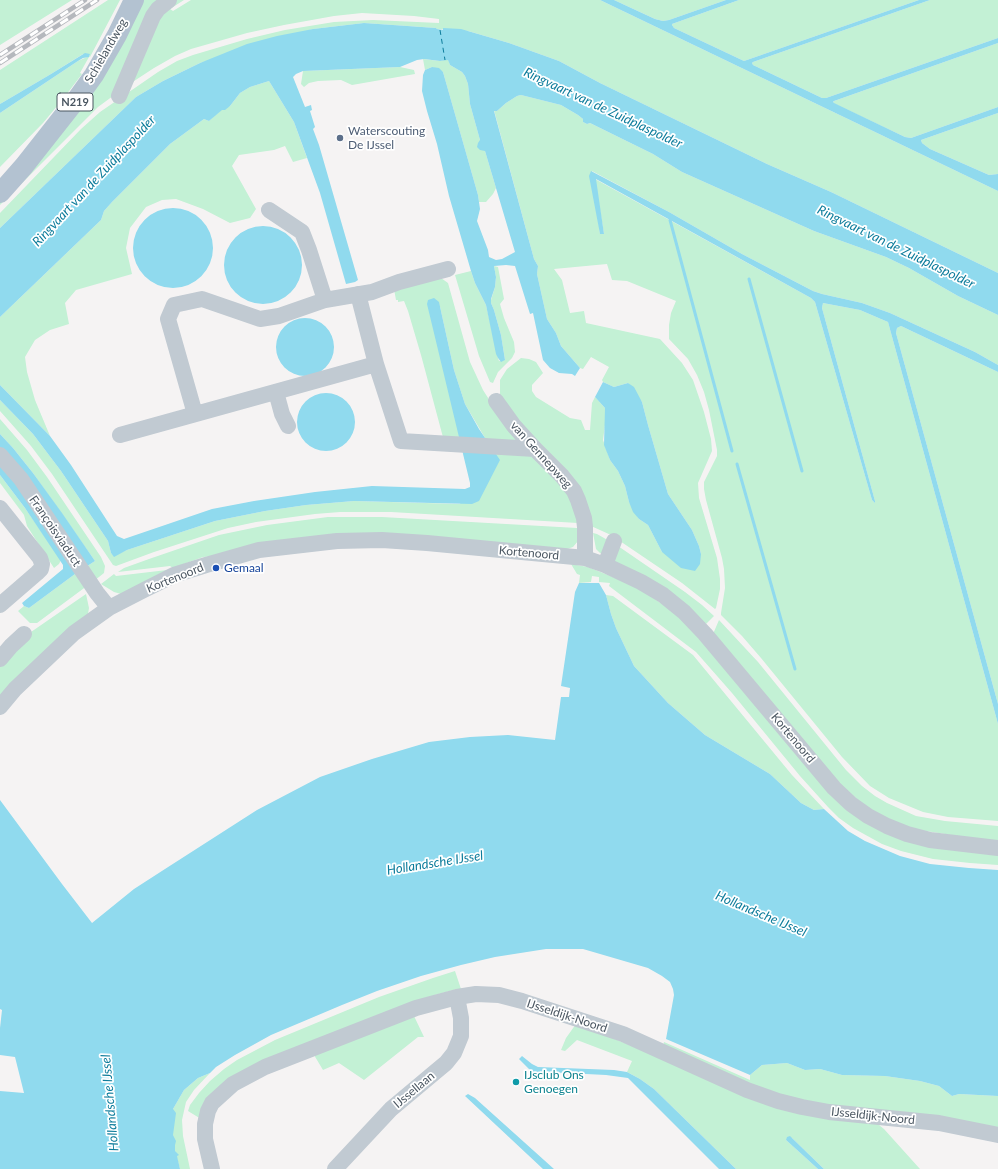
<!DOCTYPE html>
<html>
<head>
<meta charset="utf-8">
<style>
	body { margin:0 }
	canvas { display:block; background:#f5f3f3 }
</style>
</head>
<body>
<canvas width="998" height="1169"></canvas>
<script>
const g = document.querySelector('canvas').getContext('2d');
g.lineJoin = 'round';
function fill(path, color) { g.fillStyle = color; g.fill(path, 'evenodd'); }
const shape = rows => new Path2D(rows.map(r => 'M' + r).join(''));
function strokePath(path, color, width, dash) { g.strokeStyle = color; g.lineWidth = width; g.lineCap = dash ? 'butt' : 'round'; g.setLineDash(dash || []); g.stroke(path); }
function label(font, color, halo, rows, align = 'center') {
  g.font = font + ' Lato,sans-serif'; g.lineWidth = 3.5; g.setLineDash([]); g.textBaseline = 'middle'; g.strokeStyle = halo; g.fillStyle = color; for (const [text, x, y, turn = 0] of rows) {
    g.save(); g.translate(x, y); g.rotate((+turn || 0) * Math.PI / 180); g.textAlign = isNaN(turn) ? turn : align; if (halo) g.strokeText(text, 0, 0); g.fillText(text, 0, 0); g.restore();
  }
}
fill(shape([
	[0,0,72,0,0,45],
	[108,0,120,0,90,57,83,54,51,74,0,104,0,70],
	[141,0,184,0,170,9,173,11,191,0,600,0,998,191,998,273,831,192,767,164,600,83,559,61,509,43,468,31,437,29,436,28,364,23,313,29,200,63,163,81,136,97,0,228,0,213,81,129,100,112,158,72,177,61,193,55,247,39,285,30,334,22,373,20,439,23,439,19,414,16,362,13,334,16,284,25,247,33,191,49,175,56,154,68,128,85,98,107,0,205,0,198],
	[614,0,726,0,669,20,663,21,655,19],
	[739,0,919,0,744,61,674,28,672,25,672,24],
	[930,0,998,0,998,38,826,98,822,98,753,65,752,63,753,62],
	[998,43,998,107,911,138,905,137,833,103,834,101],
	[87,57,89,57,80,73,82,74,63,99,43,123,0,167,0,113,78,61],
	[423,59,440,61,448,59,450,65,462,72,465,76,468,84,470,104,480,140,485,151,496,188,493,194,486,202,479,202,478,195,443,72,432,67,425,70],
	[400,67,414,70,415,74,352,85,341,80,318,81,309,83,304,87,301,84,303,71],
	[269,81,294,122,307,158,293,162,285,146,274,150,239,155,232,166,256,209,250,218,230,223,203,209,176,199,162,200,146,207,130,228,126,248,132,274,76,290,65,303,69,324,50,330,35,340,25,357,27,372,35,400,50,436,0,385,0,317,101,220,104,211,112,202,170,144,204,119,209,121,222,109,230,106,240,93,250,87],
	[521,95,561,105,578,115,583,119,583,122,587,124,590,123,653,154,682,172,814,231,886,257,909,268,958,296,998,315,998,365,975,352,890,313,862,303,822,294,813,291,742,254,669,212,592,171,600,234,604,234,595,179,811,298,815,302,872,500,875,503,875,501,822,308,823,303,860,310,888,322,998,724,998,821,948,817,923,812,889,798,870,786,842,757,761,658,742,636,721,615,721,613,725,588,724,569,722,558,706,500,704,489,704,482,717,456,717,450,709,410,704,392,697,375,688,359,669,339,669,325,671,313,676,301,627,281,612,280,607,264,554,269,562,280,570,313,584,311,586,323,660,339,682,363,693,380,704,412,711,439,712,451,698,483,699,498,717,558,720,579,720,589,716,608,715,609,682,583,611,535,591,526,503,403,500,394,500,380,507,369,521,358,529,359,536,362,543,373,532,385,532,391,536,397,570,418,581,420,585,430,590,430,592,403,595,397,605,408,605,425,603,440,610,460,618,471,625,486,629,502,639,519,648,525,662,552,701,554,699,546,692,530,668,494,648,425,642,402,628,383,614,387,603,382,602,380,609,367,591,357,583,369,580,368,561,346,556,333,547,319,537,274,538,266,534,259,494,110,497,111,506,103,517,96],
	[998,113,998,174,989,175,930,149,922,143,921,140],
	[494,266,498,267,504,299,500,304,504,318,514,342,515,352,512,358,498,372,493,383,490,382,479,356,455,275,471,271,475,283,486,305,498,358,499,361,505,360,501,335,494,310,491,303,491,300,495,287,496,277],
	[441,278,448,283,470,362,483,390,490,401,517,436,516,444,488,443,465,404,454,370,439,302,460,442,444,441,421,355,408,311,404,301,398,302,398,300,396,300,394,289],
	[901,326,998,372,998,704,896,333,897,328],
	[0,400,33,434,61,471,108,541,111,553,114,556,127,550,215,521,265,511,306,505,354,501,460,504,493,451,531,455,570,495,578,523,391,512,340,512,315,514,256,522,228,528,154,552,116,566,113,565,52,474,31,446,0,411],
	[0,419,27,450,47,477,101,557,105,566,104,573,99,577,37,623,30,623,18,611,24,606,29,608,75,574,95,561,33,473,13,448,0,434],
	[0,475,25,508,61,560,59,564,54,568,27,526,24,515,0,483],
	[328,517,382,517,577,528,581,531,578,541,573,547,567,549,448,540,203,557,173,568,170,566,118,572,124,568,149,559,219,535,267,525],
	[593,533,597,534,611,542,604,554,600,553,596,549],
	[618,546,685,592,702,605,714,616,706,624,610,559],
	[571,564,588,567,638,587,683,619,856,814,998,852,998,865,970,863,933,859,901,851,882,844,853,828,839,818,828,807,800,776,732,693,696,652,609,586,610,583,599,582,599,577,592,576,591,582,579,583,580,575,577,574],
	[167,570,121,594,114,592,101,584,114,574,116,576],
	[86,594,89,608,88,614,0,698,0,666,31,632],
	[606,595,613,596,693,655,792,775,824,809,814,810,801,803,770,774,705,735,668,703,634,666,616,628,611,614],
	[719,620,758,662,846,770,862,786,875,796,887,803,916,816,945,821,998,826,998,842,989,841,907,828,870,810,838,783,713,634],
	[455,971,461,989,457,989,435,995,258,1065,201,1119,188,1111,190,1105,199,1093,210,1081,224,1069,237,1060,275,1040,379,997,433,978],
	[414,1016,424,1037,418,1037,364,1080,339,1063,323,1070,314,1055],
	[576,1024,581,1025,721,1083,874,1121,884,1129,920,1169,824,1169,792,1138,786,1140,818,1169,736,1169,654,1089,640,1079,627,1072,632,1061,577,1040,565,1051,561,1050,566,1038],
	[664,1042,750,1080,750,1075,762,1065,787,1063,805,1070,820,1069,842,1075,885,1076,920,1081,939,1086,952,1096,959,1094,998,1096,998,1131,778,1097,663,1047],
	[210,1073,194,1090,186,1102,182,1120,183,1136,190,1169,180,1169,175,1151,173,1135,173,1109,184,1090,198,1078]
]), '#c3f1d5');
fill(shape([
	[600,0,614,0,655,19,663,21,669,20,726,0,739,0,672,24,672,25,674,28,744,61,919,0,930,0,753,62,752,63,753,65,822,98,826,98,998,38,998,43,834,101,833,102,834,103,905,137,911,138,998,107,998,113,921,140,922,143,930,149,989,175,998,174,998,191],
	[364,23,436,28,437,29,443,30,443,28,461,29,509,43,559,61,600,83,767,164,831,192,998,273,998,315,958,296,909,268,886,257,814,231,682,172,653,154,590,123,587,124,583,122,583,119,578,115,561,105,521,95,517,96,506,103,497,111,494,111,534,259,538,266,537,274,547,319,556,333,561,346,580,368,575,376,572,374,559,373,550,368,543,360,533,313,530,314,515,266,506,265,494,266,496,277,495,287,491,299,491,303,494,310,501,335,505,360,501,362,498,358,496,354,486,305,475,283,471,271,449,196,437,144,427,111,422,91,423,75,425,70,432,67,439,68,443,72,478,195,480,209,477,221,488,250,489,257,496,260,502,259,515,252,485,151,480,150,477,147,478,143,480,140,470,104,468,84,465,76,462,72,450,65,448,60,440,61,424,59,417,60,400,67,303,71,296,74,293,77,305,107,311,105,312,110,310,111,315,127,313,129,319,145,358,280,355,282,346,284,320,193,294,122,269,81,250,87,240,93,230,106,225,110,222,110,209,121,204,119,170,144,112,202,104,211,101,220,0,317,0,228,136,97,163,81,200,63,247,44,277,36,313,29],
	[85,53,90,54,89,56,89,57,83,58,78,61,0,113,0,104,51,74],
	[591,171,669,212,742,254,813,291,822,294,862,303,890,313,975,352,998,365,998,372,901,326,897,328,896,333,998,704,998,724,888,322,860,310,823,303,822,308,875,501,875,503,872,500,815,302,811,298,596,179,604,234,600,234,589,176],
	'133 248a40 40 0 1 1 80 0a40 40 0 1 1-80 0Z',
	'224 265a39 39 0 1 1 78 0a39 39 0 1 1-78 0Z',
	[434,298,439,302,454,370,465,404,479,429,500,460,479,501,472,504,354,501,306,505,265,511,215,521,127,550,114,557,111,553,108,541,61,471,33,434,0,400,0,385,50,436,71,465,117,536,124,539,212,509,254,501,315,492,372,486,465,489,470,487,470,483,427,304,428,300],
	'276 347a29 29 0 1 1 58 0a29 29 0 1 1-58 0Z',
	[603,382,614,387,628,383,634,387,642,402,648,425,668,494,692,530,699,546,701,554,700,564,695,571,681,568,662,552,648,525,639,519,633,512,629,502,625,486,618,471,610,460,604,445,605,408,595,397],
	'297 422a29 29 0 1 1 58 0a29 29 0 1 1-58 0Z',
	[0,434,13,448,33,473,62,513,95,561,75,574,29,608,24,606,22,603,63,569,63,565,25,508,0,475],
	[579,583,599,583,606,595,611,614,616,628,634,666,668,703,705,735,770,774,801,803,814,810,824,809,848,831,865,841,900,856,930,864,969,868,998,870,998,1096,959,1094,952,1096,939,1086,920,1081,885,1076,842,1075,820,1069,805,1070,787,1063,762,1065,750,1075,666,1039,674,995,673,989,670,982,662,976,648,968,583,949,546,949,495,957,461,965,421,976,377,991,342,1005,271,1035,235,1055,216,1067,210,1073,198,1078,184,1090,173,1109,176,1113,173,1135,176,1141,175,1145,175,1151,179,1155,177,1156,180,1169,0,1169,0,1091,24,1093,15,1057,0,1055,0,1028,2,1010,0,1009,0,800,62,884,92,923,134,889,165,869,257,810,320,777,372,759,429,742,470,737,508,735,555,740,561,697,569,697,570,688,561,686,575,592],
	[522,1056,532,1064,538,1067,614,1070,627,1072,640,1079,654,1089,736,1169,719,1169,628,1078,606,1075,546,1072,537,1074,531,1071,519,1059],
	[468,1094,475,1098,554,1169,543,1169,465,1096],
	[790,1136,792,1138,824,1169,818,1169,786,1140,787,1137]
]), '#90daee');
strokePath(shape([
	[670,220,732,451],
	[749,279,802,471],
	[737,464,795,669]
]), '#90daee', 3);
strokePath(shape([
	[440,30,445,60]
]), '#0c7c9b', 1, [5, 4]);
strokePath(shape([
	[119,96,153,16,158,9,169,0],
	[269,210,302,232,309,250,325,300],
	[358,294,376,364,401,441,535,449],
	[276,392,282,414,288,426],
	[496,401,514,426,535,449,562,476,574,491,578,500,584,518,585,527,585,558],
	[195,414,168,319,174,305,202,299,260,319,279,316,325,300,372,292,399,282,448,269],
	[120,435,376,364],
	[0,455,21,479,97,593,109,608],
	[0,508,40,558,42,564,41,569,37,573,0,605],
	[605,565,614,541],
	[0,659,11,646,24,634],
	[0,707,15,689,74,633,109,608,144,590,174,575,206,565,259,550,337,541,382,540,427,543,585,558,605,565,641,582,663,595,684,612,705,634,834,788,851,804,868,816,887,826,907,834,930,840,998,848],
	[212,1169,205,1139,205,1124,208,1111,212,1103,233,1084,265,1067,416,1008,457,997,476,994,499,995,522,1001,623,1034,747,1090,778,1101,802,1107,829,1112,939,1123,998,1135],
	[335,1169,391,1109,434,1073,446,1063,454,1053,461,1036,461,1018,457,997]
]), '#c1cad2', 16);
strokePath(shape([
	[0,193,24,166,76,100,94,75,117,35,134,0]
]), '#b3c2d1', 20);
const rail = shape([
	[0,55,85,0],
	[0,63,97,0]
]);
strokePath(rail, '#b5b8bd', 4.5);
strokePath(rail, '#fff', 3, [9]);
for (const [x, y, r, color] of [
	[340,138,4,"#5c6f8a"],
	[216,568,4,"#1a4fb4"],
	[516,1082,4,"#0f9aa8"]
]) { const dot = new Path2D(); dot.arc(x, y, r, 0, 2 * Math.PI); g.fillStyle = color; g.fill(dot); strokePath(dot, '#fff', 1.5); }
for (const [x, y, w] of [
	[75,102,36]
]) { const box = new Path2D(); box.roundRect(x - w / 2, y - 9, w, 18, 3); g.fillStyle = '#fff'; g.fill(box); strokePath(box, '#4a5661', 1); }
label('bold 11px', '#4a5661', null, [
	["N219",75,102]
]);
label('12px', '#4a5661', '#fff', [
	["Schielandweg",106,51,-60],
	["van Gennepweg",541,455,48],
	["Françoisviaduct",55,531,56],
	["Kortenoord",529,553,5],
	["Kortenoord",175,578,-22],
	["Kortenoord",793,738,50],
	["IJsseldijk-Noord",567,1016,18],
	["IJssellaan",414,1090,-40],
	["IJsseldijk-Noord",873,1116,6]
]);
label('12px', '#4e5e75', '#fff', [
	["Waterscouting",348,131],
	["De IJssel",348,145]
], 'left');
label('12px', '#164399', '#fff', [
	["Gemaal",224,568]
], 'left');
label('12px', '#0d838f', '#fff', [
	["IJsclub Ons",524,1075],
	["Genoegen",524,1089]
], 'left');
label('italic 13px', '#0c7c9b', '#fff', [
	["Ringvaart van de Zuidplaspolder",603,108,25],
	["Ringvaart van de Zuidplaspolder",94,181,-47],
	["Ringvaart van de Zuidplaspolder",896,247,26],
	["Hollandsche IJssel",435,863,-9],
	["Hollandsche IJssel",761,914,23],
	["Hollandsche IJssel",110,1103,-95]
]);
</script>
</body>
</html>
